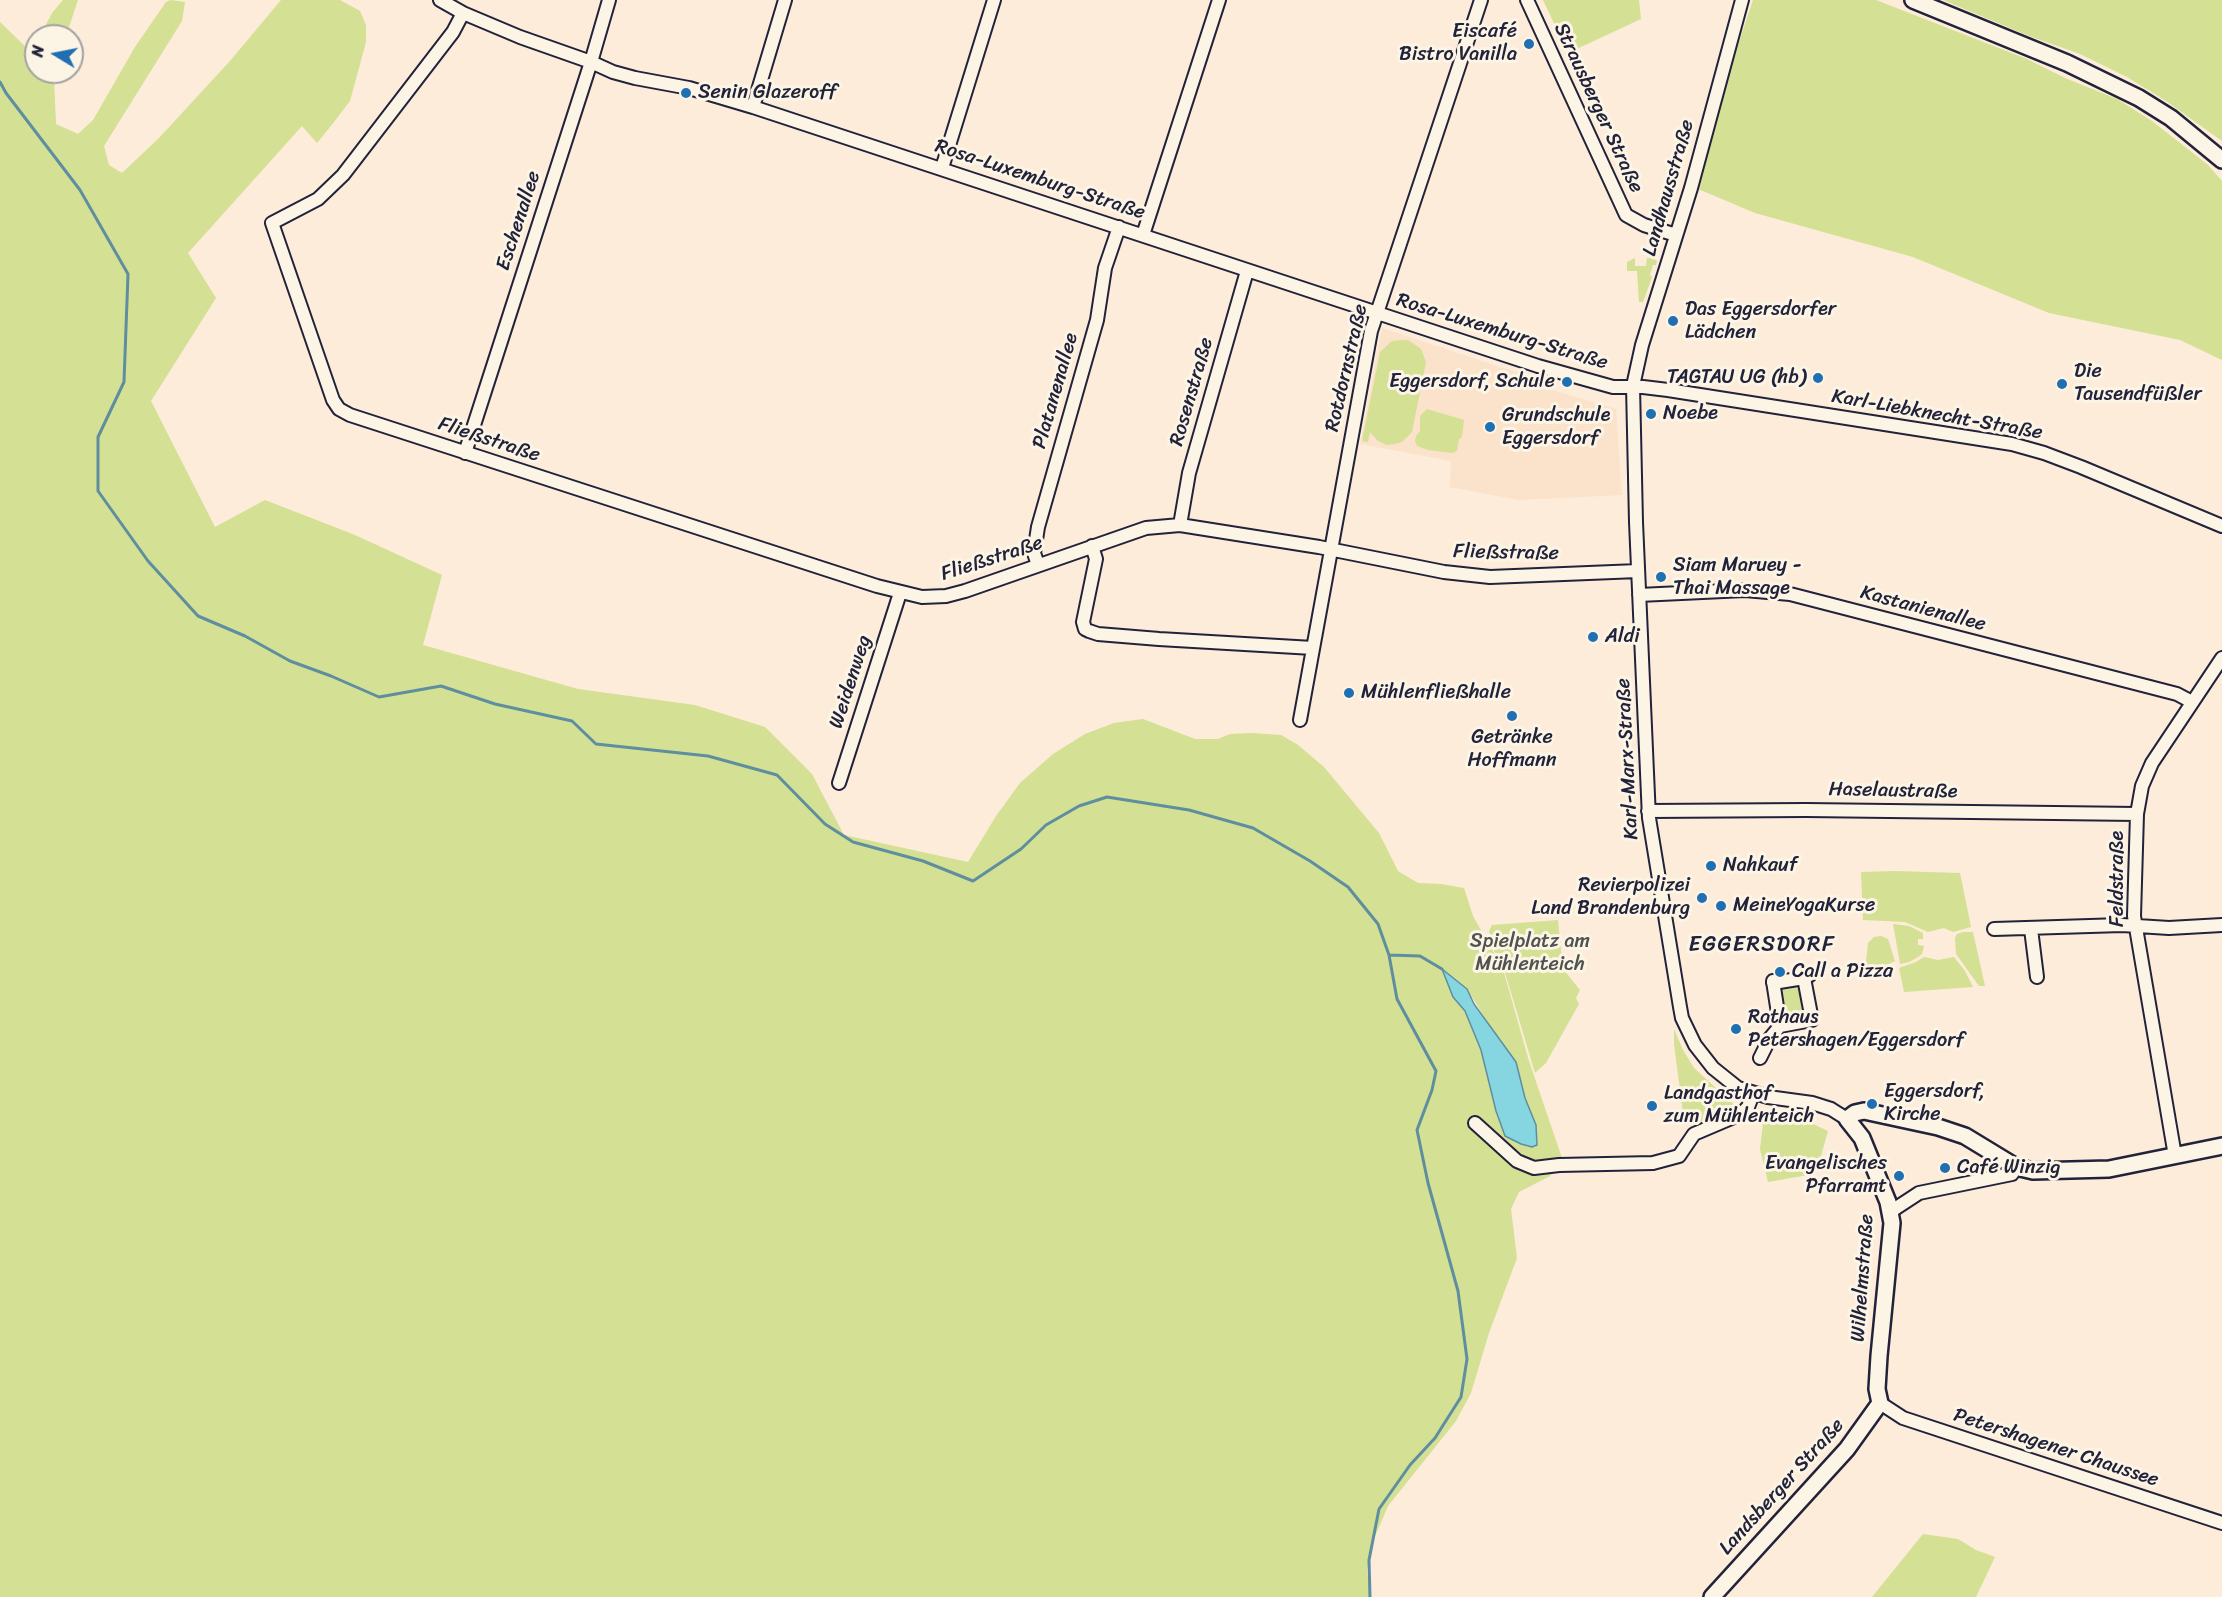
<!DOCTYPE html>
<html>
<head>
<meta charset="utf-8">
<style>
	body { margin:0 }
	#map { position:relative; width:2222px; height:1597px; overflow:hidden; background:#fcecd9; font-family:Sriracha,sans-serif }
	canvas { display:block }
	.north { position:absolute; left:24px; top:24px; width:60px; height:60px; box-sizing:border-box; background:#fcf5e5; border:2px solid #a5a1a1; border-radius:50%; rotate:280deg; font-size:16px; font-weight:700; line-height:24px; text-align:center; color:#22223b }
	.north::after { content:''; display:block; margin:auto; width:21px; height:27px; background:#1f6fb2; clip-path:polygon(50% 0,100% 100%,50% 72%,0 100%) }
</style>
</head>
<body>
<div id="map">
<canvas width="2222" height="1597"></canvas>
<div class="north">N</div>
</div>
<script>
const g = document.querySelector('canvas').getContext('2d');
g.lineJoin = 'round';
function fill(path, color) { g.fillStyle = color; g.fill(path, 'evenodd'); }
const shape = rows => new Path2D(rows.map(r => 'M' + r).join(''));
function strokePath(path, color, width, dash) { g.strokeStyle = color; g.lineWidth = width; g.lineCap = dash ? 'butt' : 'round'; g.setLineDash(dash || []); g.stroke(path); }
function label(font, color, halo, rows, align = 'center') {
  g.font = font + ' Sriracha,sans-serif'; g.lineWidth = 6; g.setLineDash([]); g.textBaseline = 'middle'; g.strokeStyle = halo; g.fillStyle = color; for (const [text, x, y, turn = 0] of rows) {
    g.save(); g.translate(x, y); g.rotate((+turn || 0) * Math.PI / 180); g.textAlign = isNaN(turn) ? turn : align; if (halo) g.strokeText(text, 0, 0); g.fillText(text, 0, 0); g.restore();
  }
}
fill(shape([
	[1382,328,1525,375,1526,382,1616,409,1622,495,1518,500,1450,487,1451,461,1360,444]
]), '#fbe2cb');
fill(shape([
	[63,0,78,0,66,36,40,36,52,13],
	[171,0,185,2,182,21,104,146,109,165,122,173,159,138,230,61,281,0,340,0,360,11,366,25,366,42,350,101,334,122,317,143,302,126,188,253,216,298,151,401,215,527,265,500,355,535,442,575,423,645,578,689,695,705,765,727,812,774,844,835,968,862,996,816,1020,783,1053,754,1085,734,1114,723,1143,719,1195,739,1218,739,1230,734,1251,733,1281,735,1298,745,1324,767,1379,833,1398,871,1418,883,1441,884,1464,888,1473,916,1503,969,1528,1058,1563,1161,1550,1176,1519,1192,1511,1209,1517,1258,1489,1333,1471,1393,1456,1421,1388,1506,1373,1541,1367,1570,1370,1597,0,1597,0,22,31,52,36,44,36,72,55,72,54,78,56,124,78,134,93,120,135,47,166,2],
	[1467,989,1487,1021,1525,1098,1536,1125,1505,1136,1496,1111,1482,1050,1465,1011,1453,997],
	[1543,0,1639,0,1641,19,1568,53],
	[1753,0,1876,0,2027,59,2065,78,2117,99,2152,121,2208,165,2222,181,2222,360,2180,340,2049,313,1913,257,1755,213,1698,189,1732,63],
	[1943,0,2222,0,2222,141,2166,101,2127,77,2080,54,2029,36],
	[1635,258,1635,266,1646,266,1647,258,1652,258,1657,261,1656,265,1653,265,1650,275,1652,277,1643,302,1639,302,1637,271,1627,271,1627,262],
	[1400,340,1408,340,1421,349,1426,362,1412,432,1402,442,1395,444,1387,445,1378,441,1370,432,1368,442,1362,441,1380,352,1392,341],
	[1427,409,1464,420,1462,437,1459,439,1457,451,1452,453,1428,450,1417,446,1415,441,1416,436,1420,431,1420,416],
	[1895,871,1960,873,1971,927,1953,932,1944,928,1928,932,1905,922,1863,920,1861,872],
	[1558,920,1563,969,1580,990,1576,998,1579,1004,1546,1063,1535,1073,1504,969,1493,949,1489,931,1492,925],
	[1893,924,1909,926,1923,933,1923,939,1918,939,1918,945,1924,946,1922,954,1918,957,1909,962,1900,964],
	[1963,932,1973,932,1985,986,1979,986,1956,954,1955,938,1957,934],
	[1881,936,1888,939,1895,961,1883,967,1862,971,1866,962,1868,943,1874,937],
	[1924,957,1938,960,1954,957,1965,971,1973,987,1904,992,1899,968,1916,962],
	[1800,983,1807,1019,1787,1023,1784,1008,1779,1009,1775,988],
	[1674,1029,1683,1050,1694,1068,1739,1109,1731,1114,1728,1106,1703,1116,1706,1124,1699,1126,1689,1123,1683,1113,1674,1044],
	[1788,1111,1795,1111,1811,1123,1828,1131,1821,1156,1808,1175,1768,1182,1760,1149,1764,1114],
	[1923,1534,1958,1539,1976,1550,1995,1557,1976,1597,1872,1597]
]), '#d4e093');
const water = shape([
	[1442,969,1467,989,1474,1004,1516,1062,1525,1098,1536,1125,1537,1145,1532,1147,1521,1144,1505,1136,1496,1111,1481,1050,1465,1011,1453,997,1442,969]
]);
fill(water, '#86d6e1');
strokePath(water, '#5e8e9f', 1.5);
strokePath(shape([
	[0,82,6,93,80,190,128,274,124,382,98,437,98,491,148,561,198,616,245,636,290,661,331,676,379,697,441,686,495,704,572,721,596,744,708,756,777,775,825,824,853,842,923,861,973,881,1021,849,1046,825,1079,806,1107,797,1189,810,1253,828,1310,861,1348,887,1378,924,1389,955,1397,999,1436,1071,1432,1090,1417,1130,1428,1183,1458,1291,1467,1359,1461,1397,1435,1438,1410,1465,1379,1509,1369,1560,1370,1597],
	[1389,955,1420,956,1442,969]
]), '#5e8e9f', 3);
const minor = shape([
	[440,0,463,13,520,37,591,62,613,72,635,78,689,88,753,107,1538,366,1613,387,1643,387,1668,390,2012,444,2044,453,2081,467,2222,526],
	[1527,0,1626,215,1644,225,1676,235],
	[1742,0,1691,188,1642,345,1633,386,1636,522,1649,818,1680,1007,1682,1018,1695,1045,1713,1068,1738,1088,1768,1097,1812,1103,1831,1109,1847,1119],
	[463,13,453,32,343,175,318,199,272,223,333,400,339,409,350,415,877,586,922,597,946,596,965,591,1146,528,1180,525,1319,547,1444,572,1490,577,1638,571],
	[753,107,785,0],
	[942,168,994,0],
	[1143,235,1219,0],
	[465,453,591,62,609,0],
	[1180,525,1189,473,1247,271],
	[1092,546,1096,559,1083,622,1085,629,1089,631,1098,634,1159,639,1313,648],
	[1038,565,1034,553,1038,527,1097,320,1105,268,1119,227],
	[1639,595,1745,590,1790,594,2177,694,2192,702],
	[1300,720,1371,331,1481,0],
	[839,783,900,593],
	[1648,811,1806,810,2137,814],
	[1994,929,2122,925,2169,928,2222,925],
	[2031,929,2037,977],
	[1773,983,1804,978],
	[1780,1026,1812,1020,1804,978,1810,975],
	[1760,1058,1770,1038,1780,1026,1773,981],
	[1475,1123,1517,1161,1534,1168,1559,1165,1653,1163,1679,1156,1694,1134,1741,1114,1748,1107,1753,1094],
	[2175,1156,2134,916,2137,814,2142,786,2152,763,2222,658],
	[1890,1212,1919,1193,2012,1174,2016,1167],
	[1880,1403,1903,1418,2222,1523]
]);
const major = shape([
	[1913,0,2067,63,2139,98,2171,118,2222,160],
	[1712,1597,1847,1449,1880,1403,1877,1389,1879,1356,1892,1223,1888,1202,1862,1138,1847,1119,1855,1113,1864,1111,1938,1127,1965,1136,2016,1167,2033,1171,2109,1169,2222,1146]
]);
strokePath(minor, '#22223b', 16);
strokePath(major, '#22223b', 20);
strokePath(minor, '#fcf5e5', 12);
strokePath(major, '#fcf5e5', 15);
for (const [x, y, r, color] of [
	[1529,44,6,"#1f6fb2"],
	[686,93,6,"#1f6fb2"],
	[1673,321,6,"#1f6fb2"],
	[1818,378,6,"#1f6fb2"],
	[1567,382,6,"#1f6fb2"],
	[2062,384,6,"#1f6fb2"],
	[1651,414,6,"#1f6fb2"],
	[1490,427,6,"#1f6fb2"],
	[1661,577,6,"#1f6fb2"],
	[1593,637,6,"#1f6fb2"],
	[1349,693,6,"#1f6fb2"],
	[1512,716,6,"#1f6fb2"],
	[1711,866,6,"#1f6fb2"],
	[1702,898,6,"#1f6fb2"],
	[1721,906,6,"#1f6fb2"],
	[1780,972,6,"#1f6fb2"],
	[1736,1029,6,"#1f6fb2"],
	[1872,1104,6,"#1f6fb2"],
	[1652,1106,6,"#1f6fb2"],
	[1945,1168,6,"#1f6fb2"],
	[1899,1176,6,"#1f6fb2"]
]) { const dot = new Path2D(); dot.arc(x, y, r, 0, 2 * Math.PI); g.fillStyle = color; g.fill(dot); strokePath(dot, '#fcf5e5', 2); }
label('20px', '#22223b', '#fcf5e5', [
	["Eiscafé",1517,32,"right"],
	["Bistro Vanilla",1517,55,"right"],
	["Senin Glazeroff",698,93],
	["Das Eggersdorfer",1685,310],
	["Lädchen",1685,333],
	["Die",2074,372],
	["Tausendfüßler",2074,395],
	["TAGTAU UG (hb)",1806,378,"right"],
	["Eggersdorf, Schule",1555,382,"right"],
	["Noebe",1663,414],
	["Grundschule",1502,416],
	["Eggersdorf",1502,439],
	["Siam Maruey -",1673,566],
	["Thai Massage",1673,589],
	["Aldi",1605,637],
	["Mühlenfließhalle",1361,693],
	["Getränke",1512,738,"center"],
	["Hoffmann",1512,761,"center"],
	["Nahkauf",1723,866],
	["Revierpolizei",1690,886,"right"],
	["Land Brandenburg",1690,909,"right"],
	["MeineYogaKurse",1733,906],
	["Call a Pizza",1792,972],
	["Rathaus",1748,1018],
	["Petershagen/Eggersdorf",1748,1041],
	["Eggersdorf,",1884,1092],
	["Kirche",1884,1115],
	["Landgasthof",1664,1094],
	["zum Mühlenteich",1664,1117],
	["Evangelisches",1887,1164,"right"],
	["Pfarramt",1887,1187,"right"],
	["Café Winzig",1957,1168]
], 'left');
label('20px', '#22223b', '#fcf5e5', [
	["Strausberger Straße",1598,108,65],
	["Rosa-Luxemburg-Straße",1040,180,18],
	["Landhausstraße",1669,188,-74],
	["Eschenallee",519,221,-72],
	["Rosa-Luxemburg-Straße",1502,332,17],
	["Rotdornstraße",1347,368,-77],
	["Platanenallee",1056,391,-74],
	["Rosenstraße",1192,392,-74],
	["Karl-Liebknecht-Straße",1937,415,10],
	["Fließstraße",489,440,18],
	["Fließstraße",1506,553,1],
	["Fließstraße",992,559,-18],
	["Kastanienallee",1923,609,15],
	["Weidenweg",851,682,-72],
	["Karl-Marx-Straße",1628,759,-93],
	["Haselaustraße",1893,791,1],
	["Feldstraße",2118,879,-90],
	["Wilhelmstraße",1863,1278,-86],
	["Petershagener Chaussee",2056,1448,18],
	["Landsberger Straße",1782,1487,-48]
]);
label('20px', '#4e5251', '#fcf5e5', [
	["Spielplatz am",1530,942],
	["Mühlenteich",1530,965]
]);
g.letterSpacing = '1.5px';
label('22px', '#22223b', '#fcf5e5', [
	["EGGERSDORF",1762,945]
]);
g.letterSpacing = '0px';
</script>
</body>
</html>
